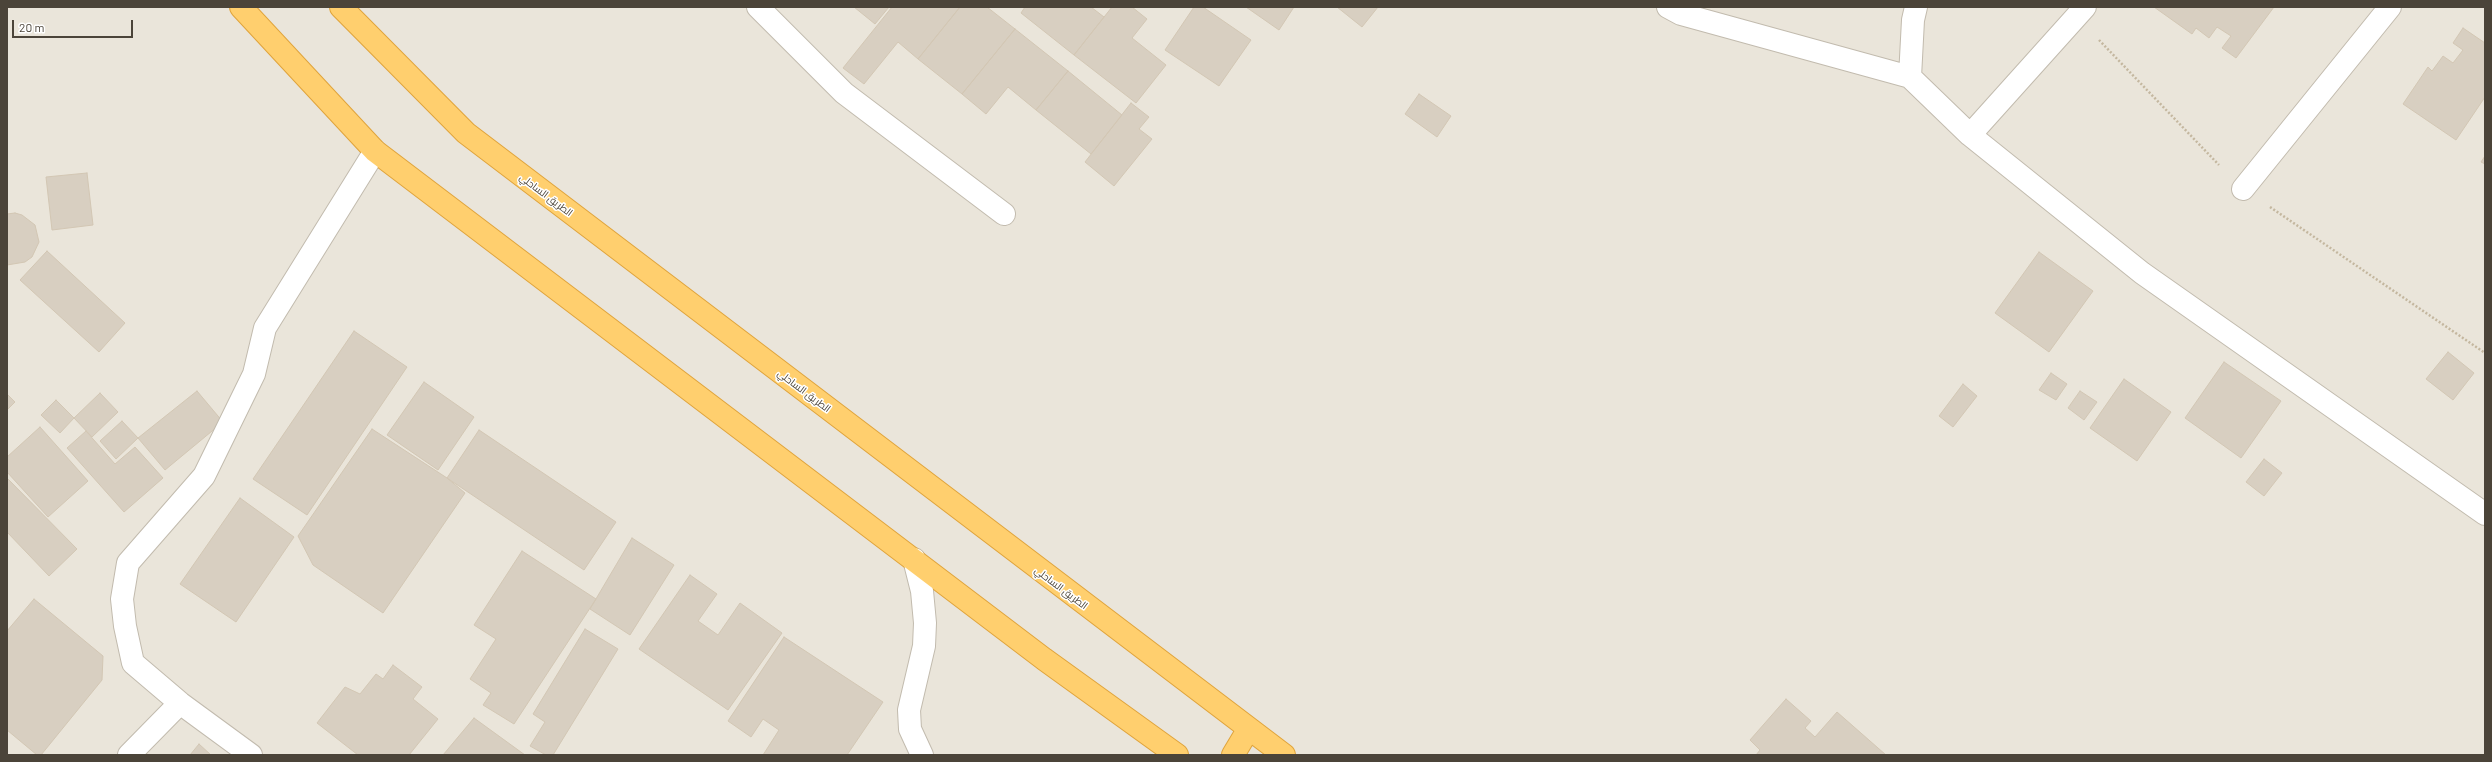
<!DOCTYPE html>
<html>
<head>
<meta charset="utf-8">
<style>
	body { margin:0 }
	#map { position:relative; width:2492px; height:762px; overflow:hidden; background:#f6f3ec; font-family:Barlow,sans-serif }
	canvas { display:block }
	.frame { position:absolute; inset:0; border:8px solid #4b4439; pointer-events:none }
	.scale { position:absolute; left:12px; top:20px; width:121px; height:18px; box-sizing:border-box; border:2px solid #4b4439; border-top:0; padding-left:5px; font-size:12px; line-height:14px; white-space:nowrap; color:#4b4439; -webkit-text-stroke:3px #fff; paint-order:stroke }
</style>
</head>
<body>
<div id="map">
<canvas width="2492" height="762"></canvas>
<div class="frame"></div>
<div class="scale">20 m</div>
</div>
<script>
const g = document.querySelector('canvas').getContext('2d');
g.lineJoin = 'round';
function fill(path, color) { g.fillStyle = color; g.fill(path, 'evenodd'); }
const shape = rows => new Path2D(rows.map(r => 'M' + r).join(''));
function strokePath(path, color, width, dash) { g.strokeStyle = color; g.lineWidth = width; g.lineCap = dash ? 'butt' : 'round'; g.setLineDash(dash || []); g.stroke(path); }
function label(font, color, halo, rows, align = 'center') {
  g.font = font + ' Barlow,Cairo,sans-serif'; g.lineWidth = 3; g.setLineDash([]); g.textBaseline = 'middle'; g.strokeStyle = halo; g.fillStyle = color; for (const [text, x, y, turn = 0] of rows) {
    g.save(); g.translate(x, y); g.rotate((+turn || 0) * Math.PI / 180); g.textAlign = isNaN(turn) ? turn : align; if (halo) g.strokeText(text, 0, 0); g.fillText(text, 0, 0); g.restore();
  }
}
fill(shape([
	[7,7,2485,7,2485,755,7,755]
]), '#eae5da');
const building = shape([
	[854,7,889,7,875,24,854,7],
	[892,7,960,7,918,59,898,42,864,84,843,68,892,7],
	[960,7,987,7,1015,29,962,94,918,59,960,7],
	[1025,7,1091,7,1104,17,1074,55,1021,13,1025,7],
	[1112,7,1132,7,1147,19,1132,38,1166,65,1136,103,1074,55,1112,7],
	[1194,7,1203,7,1251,40,1219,86,1165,50,1194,7],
	[1246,7,1294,7,1279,30,1246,7],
	[1337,7,1378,7,1362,27,1337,7],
	[2154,7,2274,7,2236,58,2222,48,2231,36,2217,27,2209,38,2196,28,2192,34,2154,7],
	[2463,28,2485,43,2485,97,2456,140,2403,104,2428,67,2432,71,2443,56,2453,63,2463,50,2453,43,2463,28],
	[1015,29,1068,71,1036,110,1008,87,986,114,962,94,1015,29],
	[1068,71,1122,115,1091,154,1036,110,1068,71],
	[1419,94,1451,116,1437,137,1405,114,1419,94],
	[1131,103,1149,117,1139,129,1152,139,1114,186,1085,162,1131,103],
	[2485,156,2485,164,2481,162,2485,156],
	[87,173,93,225,52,230,46,177,87,173],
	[15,213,22,215,35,225,39,242,32,257,25,262,7,265,7,214,15,213],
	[47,251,125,323,99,352,20,280,47,251],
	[2039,252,2093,291,2049,352,1995,313,2039,252],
	[354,331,407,367,307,515,253,479,354,331],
	[2448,352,2474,373,2453,400,2426,379,2448,352],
	[2224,362,2281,401,2241,458,2185,418,2224,362],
	[2051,373,2067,384,2056,400,2039,390,2051,373],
	[2124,379,2171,412,2137,461,2090,428,2124,379],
	[424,382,474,417,438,470,387,435,424,382],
	[1963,384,1977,396,1953,427,1939,416,1963,384],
	[197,391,223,422,165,470,138,438,197,391],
	[2080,391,2097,402,2084,420,2068,408,2080,391],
	[100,393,118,412,92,437,74,418,100,393],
	[7,394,15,402,7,410,7,394],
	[56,400,74,418,60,433,41,415,56,400],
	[122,421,138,438,116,459,100,441,122,421],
	[40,427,88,481,48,517,7,472,7,457,40,427],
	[372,429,447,478,465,493,383,613,313,565,298,536,372,429],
	[479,430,616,522,584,570,447,478,479,430],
	[86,431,115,464,135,447,163,478,124,512,67,448,86,431],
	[2264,459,2282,473,2264,496,2246,482,2264,459],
	[7,478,77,549,49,576,7,532,7,478],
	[240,498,294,537,236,622,180,584,240,498],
	[632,538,674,565,630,635,590,609,632,538],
	[522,551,596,599,514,724,483,705,491,693,470,679,496,639,474,625,522,551],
	[690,575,717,594,698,621,718,635,740,603,782,633,728,710,639,649,690,575],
	[34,599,103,656,102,680,41,755,37,755,7,730,7,631,34,599],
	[585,629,618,649,553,755,546,755,530,746,545,722,533,714,585,629],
	[784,637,883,702,847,755,763,755,779,730,763,719,751,737,728,721,784,637],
	[393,665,422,687,413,699,438,719,409,755,358,755,317,723,345,687,360,694,376,674,383,679,393,665],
	[1786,699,1811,721,1805,728,1815,737,1837,712,1886,755,1756,755,1760,750,1750,740,1786,699],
	[474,718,525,755,443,755,474,718],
	[199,744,211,755,190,755,199,744]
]);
fill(building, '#d8cfc1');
strokePath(building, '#d3c7b4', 1);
const minor = shape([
	[758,7,844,93,1004,214],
	[1668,7,1681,14,1910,77,1970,135,2142,273,2485,514],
	[1910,77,1913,20,1916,7],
	[1970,135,2085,7],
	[2243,189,2390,7],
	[914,559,922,591,925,623,924,646,909,710,910,729,922,755],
	[129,755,180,703],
	[251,755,180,703,133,663,125,626,122,599,128,563,204,476,254,374,265,328,375,151]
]);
const highway = shape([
	[241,7,375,151,1044,659,1177,755],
	[341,7,466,133,1284,755],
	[1233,755,1248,730]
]);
strokePath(minor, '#c2bbae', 24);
strokePath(highway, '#e0a43c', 24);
strokePath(shape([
	[2099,40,2219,165],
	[2270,207,2485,353]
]), '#c4b79f', 2.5, [2, 2]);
strokePath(minor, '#fff', 22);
strokePath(highway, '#ffcf6e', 22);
label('10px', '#4b4439', '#fff', [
	["الطريق الساحلي",546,195,37],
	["الطريق الساحلي",804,391,37],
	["الطريق الساحلي",1061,588,37]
]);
</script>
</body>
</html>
